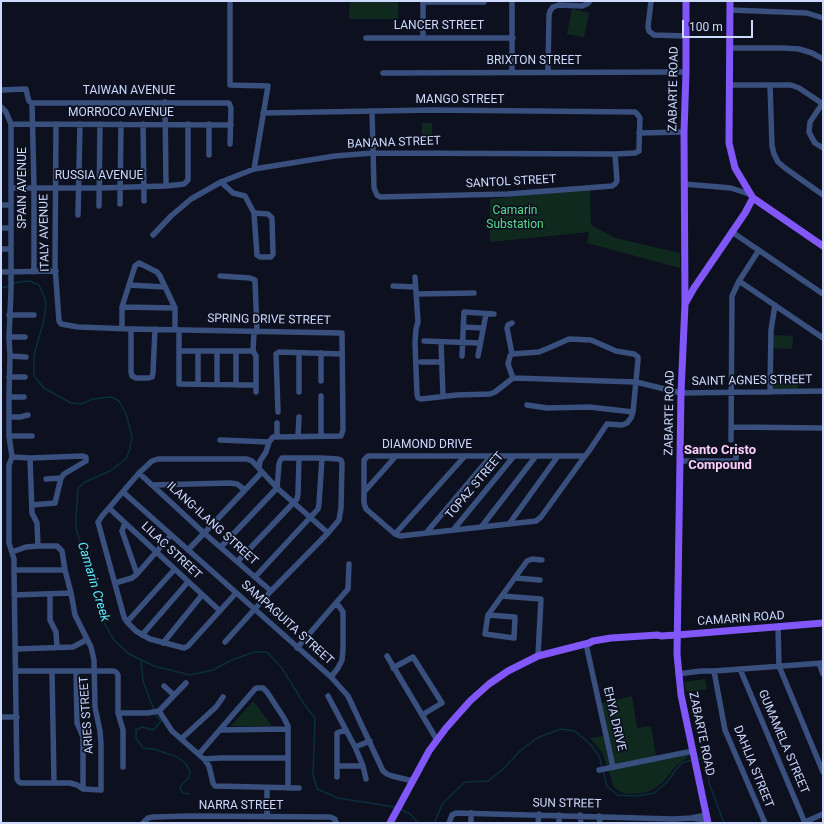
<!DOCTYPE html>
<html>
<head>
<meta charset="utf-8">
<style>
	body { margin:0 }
	#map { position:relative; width:824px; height:824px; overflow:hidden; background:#0d111f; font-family:Roboto,sans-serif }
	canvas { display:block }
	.frame { position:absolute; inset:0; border:2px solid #cdd9fe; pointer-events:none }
	.scale { position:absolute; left:682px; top:20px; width:71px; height:18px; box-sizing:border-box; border:2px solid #cdd9fe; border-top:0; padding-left:5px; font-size:12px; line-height:14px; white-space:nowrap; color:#cdd9fe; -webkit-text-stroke:3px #0d111f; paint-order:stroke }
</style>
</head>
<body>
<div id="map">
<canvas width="824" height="824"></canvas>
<div class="frame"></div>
<div class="scale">100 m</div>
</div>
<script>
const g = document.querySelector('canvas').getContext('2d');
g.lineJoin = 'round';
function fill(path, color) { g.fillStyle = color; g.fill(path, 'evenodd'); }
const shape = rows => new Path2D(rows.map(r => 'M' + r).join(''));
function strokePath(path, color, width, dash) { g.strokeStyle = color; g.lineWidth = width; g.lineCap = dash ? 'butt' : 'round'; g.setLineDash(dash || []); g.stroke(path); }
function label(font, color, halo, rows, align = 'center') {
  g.font = font + ' Roboto,sans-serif'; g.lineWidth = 3.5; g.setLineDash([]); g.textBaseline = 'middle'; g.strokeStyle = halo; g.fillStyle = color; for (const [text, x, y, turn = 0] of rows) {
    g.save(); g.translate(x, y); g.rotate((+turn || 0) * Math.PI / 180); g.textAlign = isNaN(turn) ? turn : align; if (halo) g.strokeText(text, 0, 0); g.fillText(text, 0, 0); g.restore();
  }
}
fill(shape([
	[350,1,398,1,398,19,349,19],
	[572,9,589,13,584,37,567,34],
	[422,123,432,123,432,144,422,144],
	[590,189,591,225,615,238,680,253,680,268,587,243,589,232,490,242,490,199],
	[774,335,793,336,792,349,773,348],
	[771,373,798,373,798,389,771,389],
	[705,679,707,689,686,692,684,682],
	[632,696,637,728,651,726,656,756,688,750,689,756,676,766,662,783,654,789,644,793,627,794,619,791,614,787,602,752,590,738,605,736,598,704],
	[253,701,272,726,231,726]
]), '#10291f');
strokePath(shape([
	[12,284,20,282,29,281,39,285,44,296,46,305,44,320,34,355,34,376,44,388,71,403,81,404,93,399,111,397,119,401,126,414,132,437,130,448,126,459,110,471,85,482,78,488,76,518,76,529,94,583,101,617,114,640,129,654,154,666,190,675,213,670,232,660,254,652,267,652,282,668,304,704,315,718,313,775,317,789,338,798,395,807],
	[1,288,9,286],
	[141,660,143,681,154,710],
	[155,714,161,721,157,726,153,730,142,727,136,730,136,738,143,748,154,749,177,757,185,763,190,771,189,778,183,783,180,788,183,793,189,794],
	[698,759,707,758,709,783,724,823],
	[603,771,607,786,617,795,636,796,654,793,667,782,678,767,682,763,691,760],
	[400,809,410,814,418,823],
	[434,823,443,803,465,782,488,781,503,769,522,749,539,737,561,729,575,731,591,745,599,756,602,768]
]), '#0a2e3b', 1.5);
strokePath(shape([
	[230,1,230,85,268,86,254,169],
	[512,1,512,72],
	[651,1,648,27,649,31,654,35,686,36],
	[423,2,484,2],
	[730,10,807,13,823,18],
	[423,37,423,1],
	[366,38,513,38],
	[730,48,783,48,799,49,812,53,823,59],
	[548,72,549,15,550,11,553,7,559,5,582,6,587,4,590,1],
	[383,73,686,72],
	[730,85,791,85,799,88,823,104],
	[770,85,772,146,774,154,778,162,785,168,823,195],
	[1,90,26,89,28,98,29,101,32,103,229,103,231,108,230,144],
	[165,102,166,186],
	[32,103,34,187,34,272],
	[822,104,810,122,809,132,812,138,815,143,823,148],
	[1,107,6,112,11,124,11,290,9,337,10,356,9,397,9,436,12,457,9,465,9,543,14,559,14,570,17,779,19,782,21,783,70,783,77,785,83,789,101,790,101,744,100,731,95,707,94,660,91,647,75,615,71,593,65,570,62,551,57,546,38,546,26,547,12,552],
	[372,111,374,188,377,195,380,197,508,194,612,186,615,184,617,181,615,154],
	[11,124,231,125],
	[56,124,55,266,59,321,61,324,78,327,131,329,342,333,343,430,341,436,273,437,269,442,266,452,260,461,259,468],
	[143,124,144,201],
	[209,124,209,155],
	[639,133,684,132],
	[221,182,233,193,245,196,254,213,257,255,260,257,271,257,273,254,272,218,268,214,254,213],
	[684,184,731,188,749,194],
	[11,188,99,188,166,186,184,184,188,180,188,124],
	[120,204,121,124],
	[1,205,11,205],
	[99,206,100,124],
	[78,215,80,124],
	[1,228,11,228],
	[732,232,823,294],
	[153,235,171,216,191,199,221,182,254,169,335,156,373,153,615,154,635,153,639,151,639,148,640,118,638,115,635,112,433,110,263,113],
	[1,249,11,249],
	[1,272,56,271],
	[220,276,250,278,255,280,257,332],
	[415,277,418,322,416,329,415,343,417,394,418,398,421,399,457,395,490,394,495,392,513,378,636,382,681,393,823,391],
	[739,281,823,338],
	[129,285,165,287],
	[393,286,415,287],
	[416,294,474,293],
	[122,307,175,308],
	[9,315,34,315],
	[512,323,508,325,507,328,512,354],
	[463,327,483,328],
	[122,328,122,307,135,266,139,263,157,272,160,276,175,308,175,330],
	[131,329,131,372,132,376,136,378,149,378,152,377,153,373,155,329],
	[179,330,179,384,256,385],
	[254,332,253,351,256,356,256,392],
	[9,337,25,337],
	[424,341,480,343],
	[441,342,443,396],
	[179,351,253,351],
	[217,351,217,385],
	[299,353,299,392],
	[321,353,321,381],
	[10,356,26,357],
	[462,356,464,312,494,314],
	[478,356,486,314],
	[421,362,441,362],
	[9,377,25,377],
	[513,378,508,364,510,356,512,354,539,352,551,347,569,339,591,340,616,351,634,354,638,357,638,360,633,412,631,418,627,423,622,425,607,424,589,451,585,456,541,517,536,521,400,536,395,534,366,509,364,503,364,460,368,456,585,456],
	[198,384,198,351],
	[236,385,236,351],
	[770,392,771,330,775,305],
	[321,396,321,436],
	[9,397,24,397],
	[527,405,547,408,589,407,633,412],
	[278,412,276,354,279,352,342,354],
	[9,417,20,417,28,415],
	[277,423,277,436],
	[731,427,823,428],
	[9,436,32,436],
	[298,436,299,417],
	[220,440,269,442],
	[731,440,732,296,739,281,759,250],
	[12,457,30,458,83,456,86,457,86,461,64,474,61,478,55,503,32,505],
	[30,458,32,513,37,523,38,546],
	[680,461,736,461,736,452],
	[139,473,204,533,271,591],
	[46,479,61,478],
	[152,485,230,483,237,484,245,490],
	[123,492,331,677,348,696,383,771,387,774,392,776,413,781],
	[364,492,396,456],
	[109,508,220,611],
	[125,523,122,531,137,574],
	[509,524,558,456],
	[482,526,536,456],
	[454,529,514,456],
	[426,533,491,456],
	[395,534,465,456],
	[221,547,277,488,279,464,280,461,282,458,322,458,338,459,341,460,342,463,341,508,339,520,328,533,271,591,225,642],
	[188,550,262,472],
	[238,561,297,499,298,494,299,458],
	[14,570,65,570],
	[255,577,318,509,319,504,322,458],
	[515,578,540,580],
	[115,583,132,578,137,574,171,535],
	[236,593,188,646,184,648,150,639,136,631,127,622,124,617,98,522,102,516,139,473,152,461,158,459,247,459,252,461,277,488,328,533],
	[50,594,50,620,56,632,57,647],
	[14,595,71,593],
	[502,596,541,599,538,656],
	[488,615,515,617,514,638,485,634,488,615,527,561,532,559,542,560],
	[127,622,174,570],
	[778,627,779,666,823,772],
	[142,635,188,582],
	[163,643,202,595],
	[586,644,613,767],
	[297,648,348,589,349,564],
	[16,649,73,647,86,640],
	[387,656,437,740],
	[819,663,823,674],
	[393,668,413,657,442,703,422,715],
	[740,669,805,823],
	[16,671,113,671,116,672,118,675,118,713,123,730,123,767],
	[52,671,54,783],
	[76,671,77,723,83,737,83,789],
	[714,671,725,730,765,823],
	[678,674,701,671,714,671,823,663],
	[331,677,338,668,342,660,343,649,343,612,339,606,335,605],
	[164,686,174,695],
	[328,696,355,747,363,766,366,779],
	[159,711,172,731,204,759,209,766,213,783,215,786,299,788],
	[118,713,148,713,159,711,186,683],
	[1,717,17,717],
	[220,730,288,729],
	[181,739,216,707,223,697],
	[355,747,370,741],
	[199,754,255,689,257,688,263,688,267,692,284,718,288,726,288,788],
	[204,759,220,758,288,758],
	[337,766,363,766],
	[599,770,693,751],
	[337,777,337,733,345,730],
	[580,815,581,823],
	[599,816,600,823],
	[267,817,267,788],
	[691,818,708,820],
	[805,822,823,814],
	[143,823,148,818,153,817,189,816,330,817,335,819,336,823],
	[449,823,452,815,456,813,674,819,691,818,707,815],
	[471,823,471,813],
	[538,823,539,814],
	[559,823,559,815]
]), '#394f7d', 5.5);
strokePath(shape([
	[686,1,686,72,684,132,685,304,681,393,677,654,681,695,708,823],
	[730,1,729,143,735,168,753,198,823,246],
	[685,304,694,288,745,213,753,198],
	[390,823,429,751,446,728,470,701,489,684,508,671,538,656,589,643,593,641,611,638,658,635,661,636,677,635,823,623]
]), '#8257fa', 7);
label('12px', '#cdd9fe', '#0d111f', [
	["LANCER STREET",439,26],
	["BRIXTON STREET",534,61],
	["ZABARTE ROAD",674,89,-89],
	["TAIWAN AVENUE",129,91],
	["MANGO STREET",460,100],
	["MORROCO AVENUE",121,113],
	["BANANA STREET",394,143,-2],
	["RUSSIA AVENUE",99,176],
	["SANTOL STREET",511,182,-3],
	["SPAIN AVENUE",23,188,-90],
	["ITALY AVENUE",45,233,-91],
	["SPRING DRIVE STREET",269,320,1],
	["SAINT AGNES STREET",752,381,-1],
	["ZABARTE ROAD",670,413,-89],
	["DIAMOND DRIVE",427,445],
	["TOPAZ STREET",475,486,-50],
	["ILANG-ILANG STREET",212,524,42],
	["LILAC STREET",171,551,43],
	["CAMARIN ROAD",741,619,-4],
	["SAMPAGUITA STREET",287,623,42],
	["ARIES STREET",87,715,-94],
	["EHYA DRIVE",614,719,77],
	["ZABARTE ROAD",701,734,78],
	["GUMAMELA STREET",783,742,67],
	["DAHLIA STREET",753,767,68],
	["SUN STREET",567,804,1],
	["NARRA STREET",241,806]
]);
label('12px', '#5bdb8d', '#0d111f', [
	["Camarin",515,211],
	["Substation",515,225]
]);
label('bold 13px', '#fecffe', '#0d111f', [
	["Santo Cristo",720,451],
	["Compound",720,466]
]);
label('italic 13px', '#5eebfb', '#0d111f', [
	["Camarin Creek",93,582,73]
]);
</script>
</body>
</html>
